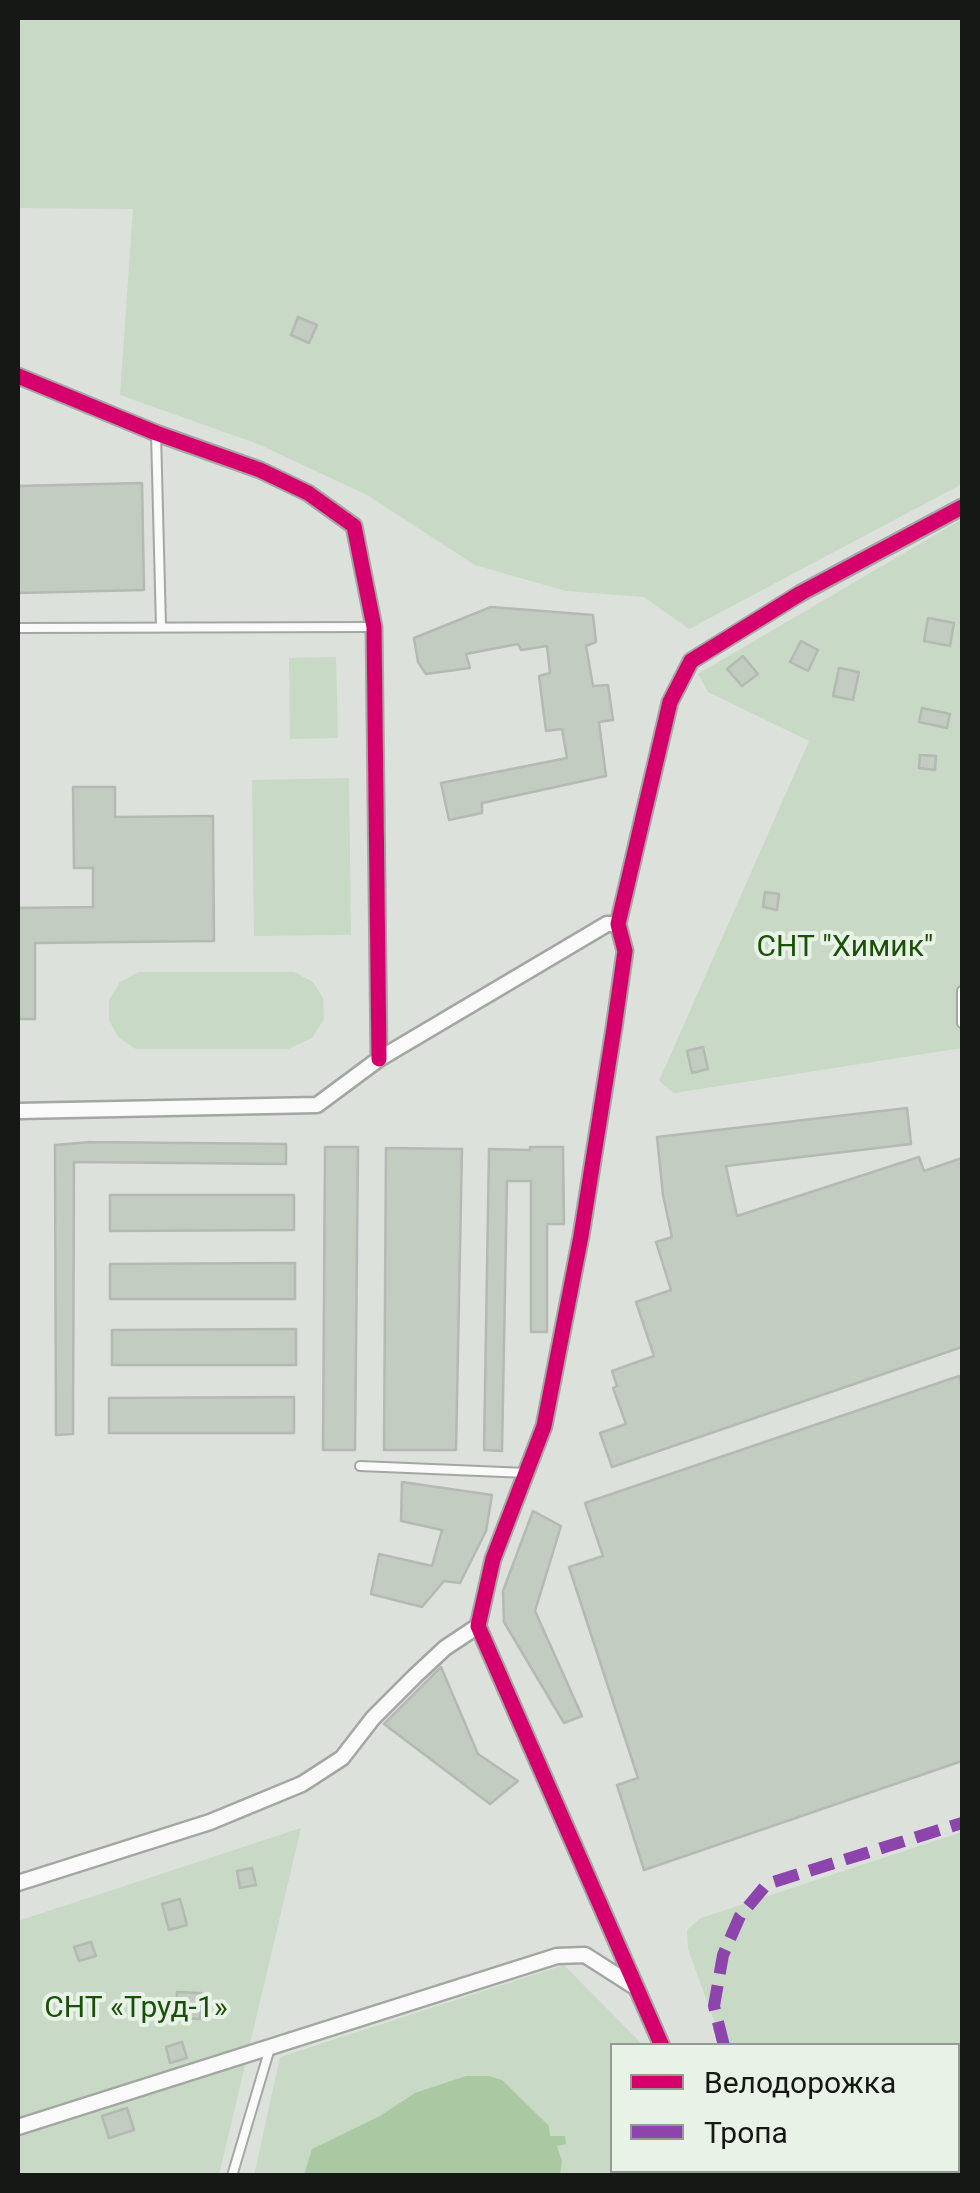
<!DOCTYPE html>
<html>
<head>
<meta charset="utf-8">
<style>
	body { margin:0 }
	#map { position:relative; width:980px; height:2193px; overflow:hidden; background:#dce1dc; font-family:Roboto,sans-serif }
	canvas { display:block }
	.frame { position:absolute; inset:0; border:20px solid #151814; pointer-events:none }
	.legend { position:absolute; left:610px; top:2043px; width:350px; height:130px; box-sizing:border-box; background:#e9f2e6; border:2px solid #949b92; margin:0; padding:12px 18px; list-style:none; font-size:30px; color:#151814 }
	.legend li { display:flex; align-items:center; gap:20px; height:50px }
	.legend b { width:50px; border:2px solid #949b92 }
</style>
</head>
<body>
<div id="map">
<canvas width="980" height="2193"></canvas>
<div class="frame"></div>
<ul class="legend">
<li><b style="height:12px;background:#d6006c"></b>Велодорожка</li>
<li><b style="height:12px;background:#8e44ad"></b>Тропа</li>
</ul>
</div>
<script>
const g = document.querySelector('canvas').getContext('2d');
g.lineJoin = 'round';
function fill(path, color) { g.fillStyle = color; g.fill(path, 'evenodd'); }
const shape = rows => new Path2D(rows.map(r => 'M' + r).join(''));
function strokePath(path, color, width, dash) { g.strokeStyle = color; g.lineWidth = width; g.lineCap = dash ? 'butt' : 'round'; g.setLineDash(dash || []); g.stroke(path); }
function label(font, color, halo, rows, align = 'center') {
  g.font = font + ' Roboto,sans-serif'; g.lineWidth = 8; g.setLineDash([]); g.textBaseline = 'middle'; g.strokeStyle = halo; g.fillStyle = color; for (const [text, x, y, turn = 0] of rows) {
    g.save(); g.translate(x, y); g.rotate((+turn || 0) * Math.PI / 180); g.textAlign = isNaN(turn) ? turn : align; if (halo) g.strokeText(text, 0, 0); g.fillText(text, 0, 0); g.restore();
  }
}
fill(shape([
	[18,18,962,18,962,484,689,629,644,597,566,591,475,565,367,495,258,444,120,395,133,209,18,208],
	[962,519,962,1048,674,1093,659,1081,809,741,708,692,698,674],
	[336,657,338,738,290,739,289,658],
	[349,778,351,935,254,936,252,780],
	[139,972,294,972,313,982,323,998,324,1019,312,1038,288,1049,136,1049,118,1037,109,1020,109,1000,120,982],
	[301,1828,219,2175,18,2175,18,1921],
	[962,1832,962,2175,776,2175,774,2171,958,2170,958,2046,723,2045,688,1949,687,1930,701,1918],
	[564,1965,643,2045,612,2046,612,2170,701,2171,703,2175,254,2176,280,2057]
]), '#c8d9c5');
fill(shape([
	[466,2076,489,2076,502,2080,549,2126,550,2136,565,2136,566,2144,557,2146,562,2161,560,2175,304,2175,312,2149,380,2116,415,2093]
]), '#aac9a3');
const building = shape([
	[298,317,317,325,309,343,291,335,298,317],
	[142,483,144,590,18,593,18,486,142,483],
	[491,607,593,615,596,642,586,646,593,686,608,685,613,720,599,722,606,776,482,803,482,813,449,820,441,783,567,758,562,729,546,731,539,676,550,673,547,646,521,650,518,644,466,654,470,668,426,674,418,662,414,638,491,607],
	[928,618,954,623,950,646,924,641,928,618],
	[801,641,818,650,808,671,790,662,801,641],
	[743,656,758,674,742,686,727,669,743,656],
	[839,668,859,672,853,700,833,696,839,668],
	[922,708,950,714,947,728,919,722,922,708],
	[920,755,936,756,935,770,919,768,920,755],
	[73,787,115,787,115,817,213,816,214,941,35,943,35,1019,18,1019,18,908,93,907,93,868,74,868,73,787],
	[765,892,779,894,777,910,763,907,765,892],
	[703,1047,708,1069,692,1073,687,1051,703,1047],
	[907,1108,911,1144,726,1166,737,1216,919,1157,924,1171,962,1158,962,1347,612,1467,600,1433,626,1424,613,1388,617,1386,612,1371,654,1356,636,1302,671,1290,656,1242,672,1237,663,1195,657,1137,907,1108],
	[90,1142,286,1144,286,1164,74,1162,73,1434,56,1435,55,1145,90,1142],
	[325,1147,358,1147,355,1450,323,1450,325,1147],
	[530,1147,563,1147,564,1224,547,1224,547,1332,531,1332,531,1181,507,1181,502,1451,484,1450,489,1149,530,1150,530,1147],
	[386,1148,462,1149,456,1450,384,1450,386,1148],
	[110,1195,294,1195,294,1230,110,1231,110,1195],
	[295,1263,295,1299,110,1299,110,1264,295,1263],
	[296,1329,296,1365,112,1365,112,1330,296,1329],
	[959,1376,962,1387,962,1761,644,1870,617,1785,638,1778,569,1567,603,1556,585,1503,959,1376],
	[294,1397,294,1433,109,1433,109,1398,294,1397],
	[402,1482,492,1495,486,1531,460,1583,444,1581,422,1607,371,1594,379,1554,432,1566,442,1530,401,1521,402,1482],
	[533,1511,561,1526,535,1611,582,1716,564,1723,504,1622,503,1591,533,1511],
	[441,1667,478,1754,518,1781,490,1804,384,1724,441,1667],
	[252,1868,256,1885,240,1888,237,1871,252,1868],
	[180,1899,187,1925,169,1930,162,1904,180,1899],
	[91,1942,96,1956,79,1961,74,1947,91,1942],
	[177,1992,201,1993,200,2019,176,2018,177,1992],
	[182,2042,187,2058,170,2063,166,2047,182,2042],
	[127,2108,134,2130,109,2138,102,2116,127,2108]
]);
fill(building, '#c3ccc1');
strokePath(building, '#b5b9b4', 2.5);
const lane = shape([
	[156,433,161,627],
	[18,628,374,627],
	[962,991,962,1023],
	[360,1466,527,1473],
	[232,2176,270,2048]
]);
const street = shape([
	[18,376,156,433,260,470,308,493,354,526,374,627,379,1059],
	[18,1111,317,1105,379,1059,607,924,618,924],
	[18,1883,210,1822,302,1784,342,1758,373,1718,415,1676,445,1648,478,1626],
	[662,2046,478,1626,493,1559,544,1426,581,1236,614,1028,625,951,618,924,670,702,691,661,801,593,962,507],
	[18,2127,557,1956,585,1955,635,1987],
	[721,2170,723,2176]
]);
strokePath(lane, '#a3a7a2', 12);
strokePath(street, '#a3a7a2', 19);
strokePath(lane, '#fafafa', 8);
strokePath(street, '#fafafa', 14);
strokePath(shape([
	[724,2046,714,2006,723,1955,740,1916,767,1884,962,1823]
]), '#8e44ad', 12, [25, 12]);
strokePath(shape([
	[18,376,156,433,260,470,308,493,354,526,374,627,379,1059],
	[662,2046,478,1626,493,1559,544,1426,581,1236,614,1028,625,951,618,924,670,702,691,661,801,593,962,507]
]), '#d6006c', 15);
label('30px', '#1a5109', '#e9f2e6', [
	["СНТ \"Химик\"",845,948],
	["СНТ «Труд-1»",136,2009]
]);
</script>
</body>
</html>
